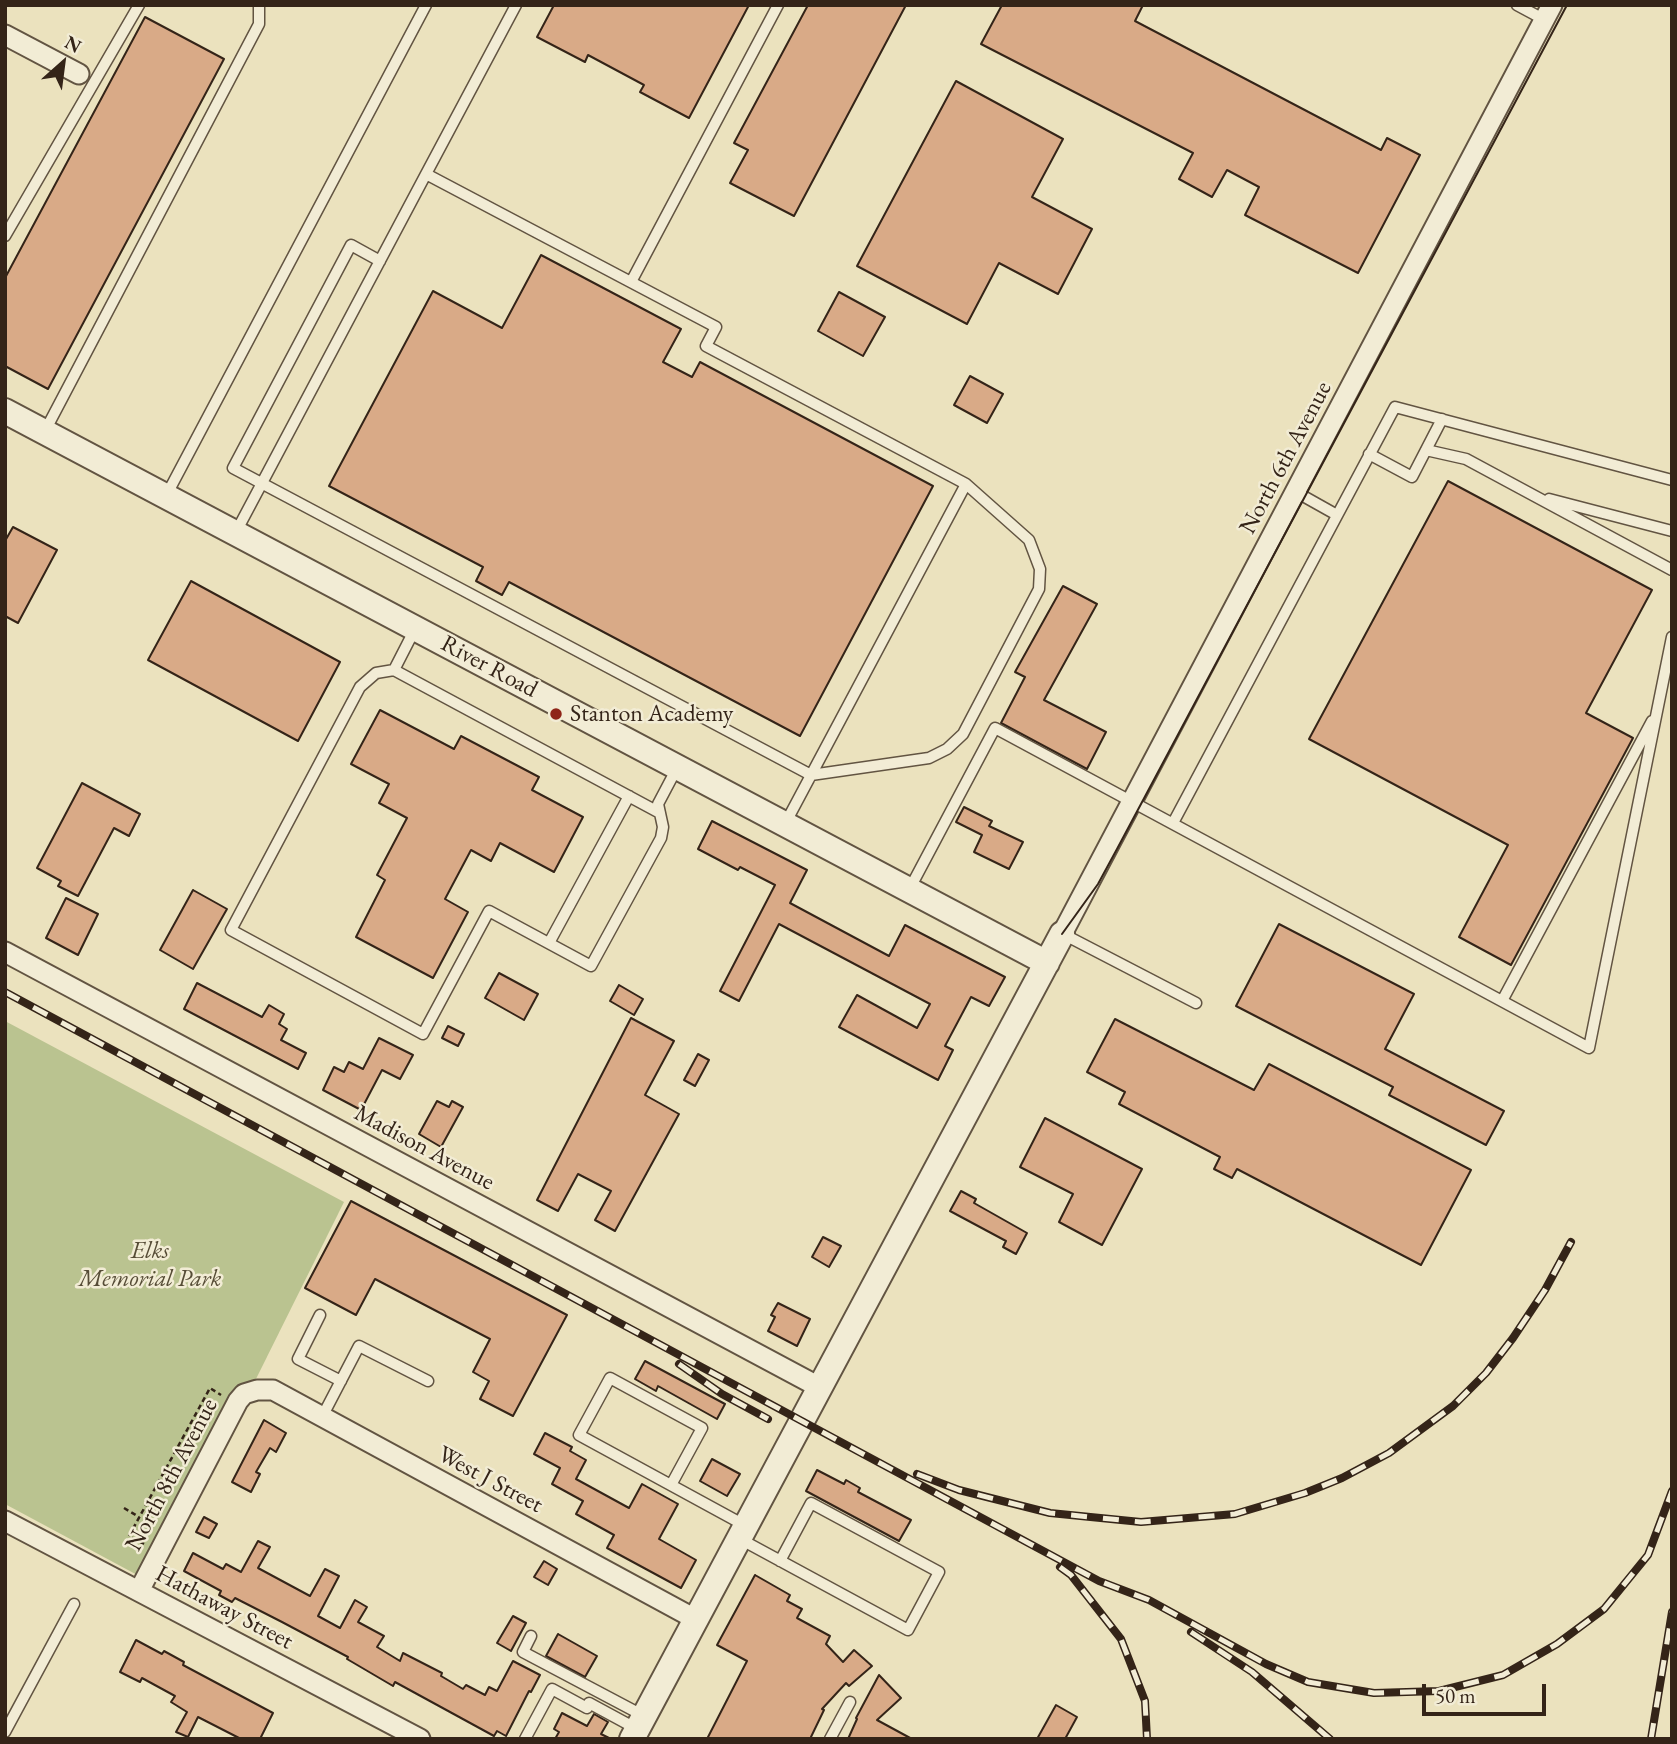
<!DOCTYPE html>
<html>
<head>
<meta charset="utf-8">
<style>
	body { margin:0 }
	#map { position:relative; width:1677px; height:1744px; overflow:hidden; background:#ebe2be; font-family:"EB Garamond",serif }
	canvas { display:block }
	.frame { position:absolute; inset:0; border:7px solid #342418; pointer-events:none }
	.north { position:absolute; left:28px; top:28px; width:70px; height:70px; -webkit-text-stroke:5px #f2ecd5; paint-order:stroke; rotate:28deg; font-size:19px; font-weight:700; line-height:28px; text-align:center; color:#342418 }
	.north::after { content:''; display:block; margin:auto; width:24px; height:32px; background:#342418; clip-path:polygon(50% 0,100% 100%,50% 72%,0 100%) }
	.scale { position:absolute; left:1422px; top:1684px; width:124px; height:32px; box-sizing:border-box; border:4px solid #342418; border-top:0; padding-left:9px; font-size:21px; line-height:24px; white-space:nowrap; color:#342418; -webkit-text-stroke:5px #f2ecd5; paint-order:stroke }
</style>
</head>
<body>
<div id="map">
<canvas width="1677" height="1744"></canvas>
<div class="frame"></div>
<div class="north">N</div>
<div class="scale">50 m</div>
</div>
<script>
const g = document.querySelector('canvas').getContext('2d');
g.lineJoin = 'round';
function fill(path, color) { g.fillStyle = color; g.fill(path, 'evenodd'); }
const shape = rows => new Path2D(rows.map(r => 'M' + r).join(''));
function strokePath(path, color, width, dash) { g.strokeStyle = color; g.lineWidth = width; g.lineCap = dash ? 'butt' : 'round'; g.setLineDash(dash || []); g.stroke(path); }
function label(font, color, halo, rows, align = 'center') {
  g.font = font + ' "EB Garamond",serif'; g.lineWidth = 5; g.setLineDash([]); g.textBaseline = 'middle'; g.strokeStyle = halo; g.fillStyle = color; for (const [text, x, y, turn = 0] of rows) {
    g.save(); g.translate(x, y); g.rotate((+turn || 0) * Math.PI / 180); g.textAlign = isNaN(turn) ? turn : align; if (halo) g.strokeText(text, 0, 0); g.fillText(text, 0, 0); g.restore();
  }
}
fill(shape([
	[5,1021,344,1202,154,1584,5,1504]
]), '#bac390');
const building = shape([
	[554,5,749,5,689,118,640,92,644,85,588,55,585,62,537,37,554,5],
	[808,5,906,5,794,216,730,183,748,150,734,143,808,5],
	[1002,5,1143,5,1135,21,1381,150,1387,138,1420,155,1358,273,1245,215,1259,187,1227,170,1212,197,1179,179,1193,153,981,44,1002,5],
	[145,17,224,59,48,389,5,366,5,278,145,17],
	[956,81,1063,139,1032,197,1092,229,1058,294,999,263,967,324,857,266,956,81],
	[541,255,681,329,663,362,692,377,700,362,933,486,800,736,509,582,502,595,476,581,483,567,329,486,433,291,502,328,541,255],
	[839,292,885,317,863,356,818,331,839,292],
	[970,376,1003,394,987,423,954,405,970,376],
	[1448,481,1652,590,1586,713,1633,738,1511,965,1459,937,1508,845,1309,739,1448,481],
	[13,527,57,550,18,623,5,616,5,541,13,527],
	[191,581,340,662,298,741,148,660,191,581],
	[1063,586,1097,604,1044,700,1106,732,1087,769,1001,723,1025,677,1015,672,1063,586],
	[380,710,454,749,461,736,539,777,532,790,583,817,554,872,500,843,491,861,471,850,445,899,468,912,433,978,356,937,385,880,377,875,407,818,379,803,389,784,351,764,380,710],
	[82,783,140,814,129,836,114,828,78,896,58,886,61,881,37,868,82,783],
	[964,807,992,821,989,826,1023,842,1009,869,974,852,982,835,956,822,964,807],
	[712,821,807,870,790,903,889,956,905,925,1005,977,989,1006,971,997,945,1046,953,1050,938,1080,839,1027,857,995,917,1028,930,1004,779,924,739,1001,720,991,775,885,740,867,738,870,698,849,712,821],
	[193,890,227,909,193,969,160,950,193,890],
	[66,898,98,914,78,955,46,938,66,898],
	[1279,924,1414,994,1385,1049,1504,1111,1486,1145,1389,1095,1393,1087,1236,1006,1279,924],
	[499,973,538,994,524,1020,485,998,499,973],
	[197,983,262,1017,269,1005,284,1014,279,1024,287,1029,281,1040,306,1053,298,1069,184,1009,197,983],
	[619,985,643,999,634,1015,610,1001,619,985],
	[631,1018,674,1041,645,1095,679,1114,615,1231,595,1220,611,1191,578,1174,558,1211,537,1200,631,1018],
	[1115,1019,1254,1090,1269,1064,1471,1170,1421,1265,1237,1169,1232,1178,1214,1169,1220,1157,1119,1104,1125,1092,1087,1072,1115,1019],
	[448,1026,464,1034,458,1046,442,1038,448,1026],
	[379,1038,413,1055,400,1079,382,1070,361,1110,323,1090,334,1067,344,1072,349,1062,363,1069,379,1038],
	[698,1054,709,1060,695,1086,684,1080,698,1054],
	[437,1101,449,1107,452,1101,463,1107,441,1147,419,1134,437,1101],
	[1045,1118,1142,1169,1102,1245,1059,1222,1073,1194,1020,1167,1045,1118],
	[961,1191,976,1199,974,1203,1027,1233,1016,1254,1003,1247,1006,1241,950,1211,961,1191],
	[351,1201,567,1315,513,1416,480,1399,489,1381,473,1372,490,1339,375,1279,356,1315,305,1288,351,1201],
	[823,1237,841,1246,829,1267,812,1257,823,1237],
	[778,1303,810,1319,797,1346,768,1331,775,1317,771,1315,778,1303],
	[645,1361,725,1404,717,1419,658,1386,656,1391,635,1379,645,1361],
	[264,1420,286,1433,276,1452,270,1448,256,1472,260,1474,251,1492,232,1482,264,1420],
	[545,1433,572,1447,570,1451,586,1460,576,1479,629,1508,642,1484,678,1504,659,1539,696,1560,681,1588,607,1548,614,1535,576,1514,583,1501,552,1484,560,1468,534,1454,545,1433],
	[712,1459,740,1474,727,1496,700,1481,712,1459],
	[817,1470,844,1484,846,1480,860,1488,858,1492,911,1520,899,1541,806,1491,817,1470],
	[204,1517,217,1524,209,1538,196,1532,204,1517],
	[258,1541,270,1547,258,1568,310,1596,325,1569,339,1576,318,1616,340,1628,355,1600,367,1607,358,1622,384,1636,377,1647,400,1661,403,1653,442,1673,441,1676,463,1689,466,1685,485,1695,489,1687,497,1691,513,1661,540,1675,531,1692,529,1691,506,1736,497,1731,494,1736,395,1682,393,1686,347,1659,348,1657,282,1622,235,1598,232,1602,219,1595,221,1591,184,1571,193,1553,223,1569,226,1564,241,1572,258,1541],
	[544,1561,557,1569,548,1585,534,1577,544,1561],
	[755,1575,790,1595,787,1601,802,1609,797,1618,830,1636,826,1644,843,1662,854,1650,872,1666,849,1686,846,1683,822,1709,824,1710,810,1739,707,1739,747,1661,717,1645,755,1575],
	[513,1616,526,1623,511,1651,497,1643,513,1616],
	[558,1634,597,1656,585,1677,546,1656,558,1634],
	[136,1640,162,1654,164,1651,184,1662,183,1665,273,1713,260,1739,241,1739,198,1717,188,1737,176,1732,187,1712,171,1702,175,1696,142,1678,140,1682,120,1672,136,1640],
	[879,1675,901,1698,877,1720,912,1739,848,1739,857,1719,856,1718,879,1675],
	[1056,1705,1077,1717,1065,1739,1037,1739,1056,1705],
	[562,1713,587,1726,594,1714,608,1722,601,1734,611,1739,555,1739,559,1732,554,1729,562,1713]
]);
fill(building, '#d9aa87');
strokePath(building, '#342418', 2);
const service = shape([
	[1517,5,1545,20],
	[426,174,516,5],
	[5,236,139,5],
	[380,261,351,245,233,468,811,775,929,758,947,749,963,734,1039,589,1040,569,1029,540,966,484],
	[631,282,778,5],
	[45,431,259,24,259,5],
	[1426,450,1466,459,1672,570],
	[1369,454,1412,477,1442,419],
	[1296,492,1337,515],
	[166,496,426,5],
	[1549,499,1672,531],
	[236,532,426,174,716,327,706,346,966,484,785,824],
	[415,629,394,670,376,673,360,687,231,930,423,1034,489,911,591,966,661,838,663,827,658,804,677,768],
	[394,670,660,813],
	[1173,823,1395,407,1672,480],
	[909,890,995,728,1589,1048,1672,637],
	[1063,934,1196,1003],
	[549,943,629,796],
	[1502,1001,1652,721],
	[320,1315,298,1359,341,1381],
	[322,1417,359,1346,428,1381],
	[671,1485,702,1428,610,1378,579,1435,746,1526],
	[740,1539,908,1630,939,1572,811,1503,780,1561],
	[531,1636,523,1652,644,1716],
	[5,1732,74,1604],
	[525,1739,552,1689,587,1708,589,1703,637,1729],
	[830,1739,850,1702]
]);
const minor = shape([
	[5,35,79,74],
	[1062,934,1552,5],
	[5,952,819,1387],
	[5,1521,420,1739],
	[139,1591,238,1401,244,1394,257,1390,273,1390,697,1620]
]);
const tertiary = shape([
	[5,411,1047,963],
	[632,1739,1062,934]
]);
strokePath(service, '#625442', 13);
strokePath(minor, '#625442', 23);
strokePath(tertiary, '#625442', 28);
strokePath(shape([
	[124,1508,139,1517],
	[144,1544,129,1536,210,1388,221,1395]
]), '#342418', 2.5, [5, 3.5]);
strokePath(service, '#f2ecd5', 10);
strokePath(minor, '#f2ecd5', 19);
strokePath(tertiary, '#f2ecd5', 24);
strokePath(shape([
	[1062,934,1098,884,1117,849,1567,5]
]), '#342418', 2);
const rail = shape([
	[5,992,1099,1581,1149,1600,1266,1664,1308,1682,1374,1693,1439,1691,1503,1675,1557,1644,1604,1609,1648,1555,1672,1491],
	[679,1364,722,1394,768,1419],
	[917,1474,959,1490,1050,1513,1141,1522,1235,1514,1305,1493,1342,1478,1389,1453,1453,1406,1486,1373,1513,1338,1545,1290,1571,1242],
	[1060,1567,1071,1575,1121,1639,1145,1701,1147,1739],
	[1191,1632,1252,1672,1330,1739],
	[1651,1739,1672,1612]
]);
strokePath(rail, '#342418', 8);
strokePath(rail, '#f2ecd5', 5, [16]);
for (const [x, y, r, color] of [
	[556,714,7,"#8f2418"]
]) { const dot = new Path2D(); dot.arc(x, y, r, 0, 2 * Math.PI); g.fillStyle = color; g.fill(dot); strokePath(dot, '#f2ecd5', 2.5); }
label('24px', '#342418', '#f2ecd5', [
	["North 6th Avenue",1286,458,-62],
	["River Road",489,667,28],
	["Madison Avenue",424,1148,28],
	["North 8th Avenue",172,1475,-62],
	["West J Street",490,1480,28],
	["Hathaway Street",224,1608,28]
]);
label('24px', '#342418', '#f2ecd5', [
	["Stanton Academy",570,714]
], 'left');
label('italic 24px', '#564c36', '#f2ecd5', [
	["Elks",150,1251],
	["Memorial Park",150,1279]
]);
</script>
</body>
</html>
